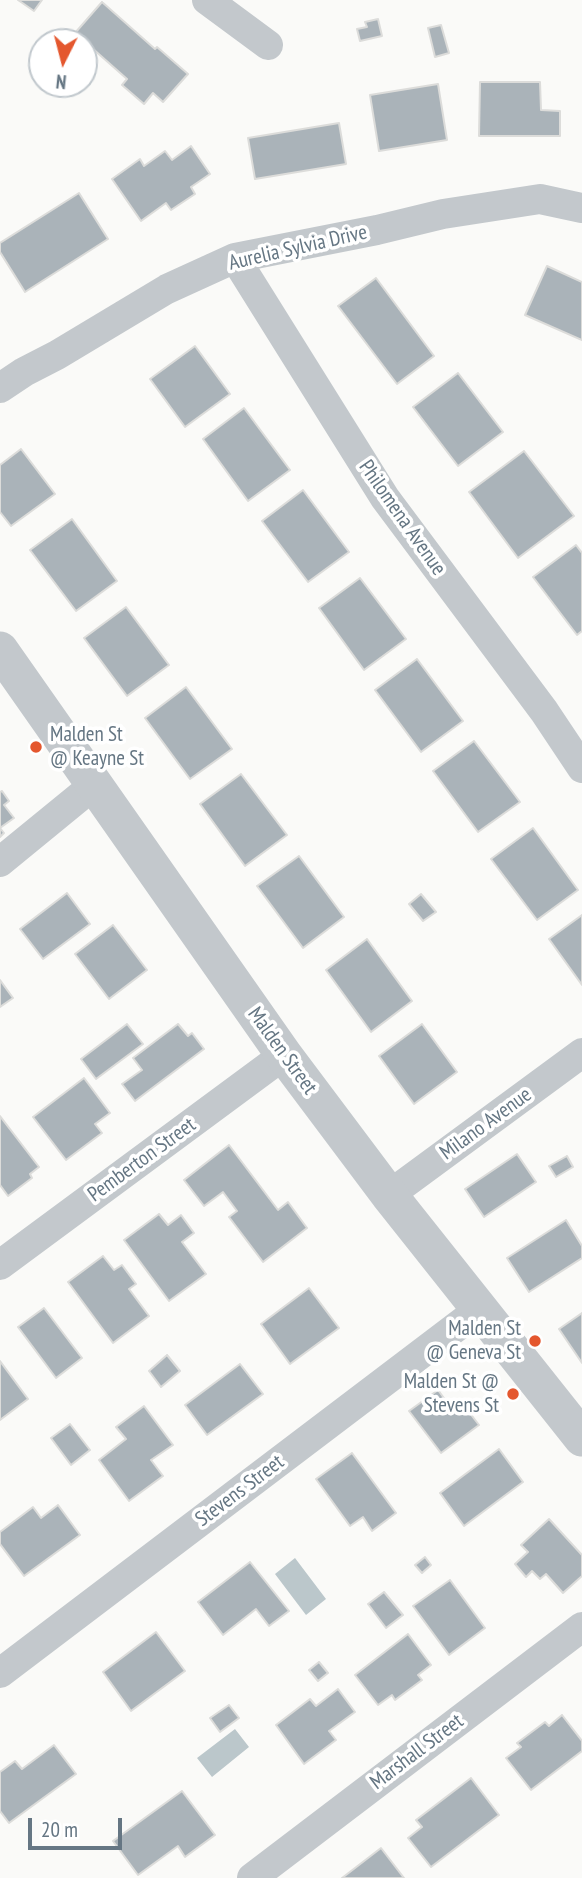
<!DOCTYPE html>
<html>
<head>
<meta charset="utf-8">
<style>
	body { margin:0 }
	#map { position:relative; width:582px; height:1878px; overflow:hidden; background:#fafaf8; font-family:"PT Sans Narrow",sans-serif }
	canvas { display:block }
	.north { position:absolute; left:28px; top:28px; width:70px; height:70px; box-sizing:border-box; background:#fff; border:2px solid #c1c8cd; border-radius:50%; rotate:186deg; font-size:19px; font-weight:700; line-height:28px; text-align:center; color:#657683 }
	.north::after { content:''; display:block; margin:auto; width:24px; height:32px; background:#e4572e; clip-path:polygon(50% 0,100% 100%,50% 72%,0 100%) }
	.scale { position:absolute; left:28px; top:1818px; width:94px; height:32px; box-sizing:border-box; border:4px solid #657683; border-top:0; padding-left:9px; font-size:21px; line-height:24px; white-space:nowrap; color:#657683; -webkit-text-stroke:5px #fff; paint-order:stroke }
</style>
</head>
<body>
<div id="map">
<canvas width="582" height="1878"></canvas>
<div class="north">N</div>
<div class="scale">20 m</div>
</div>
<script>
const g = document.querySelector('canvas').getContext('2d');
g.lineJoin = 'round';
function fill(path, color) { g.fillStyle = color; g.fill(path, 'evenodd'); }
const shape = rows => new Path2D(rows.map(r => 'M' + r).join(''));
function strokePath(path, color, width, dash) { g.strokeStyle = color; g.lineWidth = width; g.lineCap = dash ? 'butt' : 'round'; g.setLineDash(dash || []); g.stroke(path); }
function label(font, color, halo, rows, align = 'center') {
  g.font = font + ' "PT Sans Narrow",sans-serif'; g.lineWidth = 7; g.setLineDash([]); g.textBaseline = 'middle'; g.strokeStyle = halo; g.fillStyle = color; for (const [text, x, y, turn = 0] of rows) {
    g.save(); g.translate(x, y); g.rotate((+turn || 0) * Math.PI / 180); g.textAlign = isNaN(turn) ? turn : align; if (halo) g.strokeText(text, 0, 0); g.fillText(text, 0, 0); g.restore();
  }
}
fill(shape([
	[295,1558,326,1599,306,1615,275,1574],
	[235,1729,249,1747,212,1777,197,1758]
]), '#bbc7cb');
const building = shape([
	[18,0,42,0,34,11,18,0],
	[102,2,155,49,157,47,188,74,163,102,153,93,144,104,122,85,127,79,75,33,102,2],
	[378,19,382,36,360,41,357,29,367,27,365,22,378,19],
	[441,25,449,53,435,57,428,28,441,25],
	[480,82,540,82,541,110,560,111,560,136,479,136,480,82],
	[438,84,447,140,379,151,370,95,438,84],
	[339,123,346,164,255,179,248,138,339,123],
	[191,146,210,174,191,187,195,194,171,210,166,203,141,221,112,179,140,159,144,166,165,151,172,160,191,146],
	[79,193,108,239,25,292,0,252,0,243,79,193],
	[547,266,582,282,582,340,525,315,547,266],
	[376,278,434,356,397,384,338,306,376,278],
	[195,346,230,394,185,427,150,379,195,346],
	[458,373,503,432,458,466,413,407,458,373],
	[244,408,290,470,248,501,203,439,244,408],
	[21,449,55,494,11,526,0,512,0,465,21,449],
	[524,451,574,516,518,558,469,492,524,451],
	[303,490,349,552,308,582,262,521,303,490],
	[72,519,117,581,76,611,30,550,72,519],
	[576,545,582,553,582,631,577,635,533,577,576,545],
	[360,578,406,639,364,670,319,608,360,578],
	[126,607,169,665,127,696,84,638,126,607],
	[417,659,463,721,421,752,375,690,417,659],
	[186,687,232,749,190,779,145,718,186,687],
	[474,741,520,802,478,832,433,771,474,741],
	[241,774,287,835,245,866,200,804,241,774],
	[2,791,9,801,4,805,14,818,0,828,4,833,0,837,0,792,2,791],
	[533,828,578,890,537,920,491,859,533,828],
	[299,856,344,917,303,948,257,886,299,856],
	[67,893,90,924,43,959,20,929,67,893],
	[421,894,436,912,423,921,409,904,421,894],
	[582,915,582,985,549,939,582,915],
	[113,925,147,970,109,999,75,954,113,925],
	[367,939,412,1001,371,1032,326,970,367,939],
	[0,980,13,998,0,1007,0,980],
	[127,1024,143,1044,96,1079,81,1059,127,1024],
	[178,1024,188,1036,192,1033,204,1049,135,1101,122,1084,142,1070,133,1058,178,1024],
	[422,1024,457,1072,414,1104,379,1056,422,1024],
	[84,1078,110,1113,95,1124,102,1133,66,1160,33,1117,84,1078],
	[0,1116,39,1167,30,1174,32,1178,8,1196,0,1185,0,1116],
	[229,1145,278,1210,288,1202,307,1228,263,1262,229,1217,237,1211,223,1192,204,1206,184,1180,229,1145],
	[517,1154,536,1182,484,1217,465,1189,517,1154],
	[567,1156,573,1167,556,1177,549,1166,567,1156],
	[159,1214,168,1225,181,1215,194,1233,182,1242,206,1274,169,1301,124,1240,159,1214],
	[566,1220,582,1246,582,1258,529,1292,507,1258,566,1220],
	[103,1256,114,1270,122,1265,136,1284,129,1289,149,1316,113,1343,68,1282,103,1256],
	[309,1288,339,1328,290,1364,261,1324,309,1288],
	[44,1308,82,1358,56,1378,18,1327,44,1308],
	[582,1313,582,1363,559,1329,582,1313],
	[167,1355,180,1371,161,1387,149,1371,167,1355],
	[0,1361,28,1399,0,1420,0,1361],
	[240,1364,263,1394,207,1435,185,1405,240,1364],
	[438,1390,449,1405,459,1399,479,1425,441,1453,409,1411,438,1390],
	[144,1406,173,1445,151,1460,163,1476,129,1501,99,1460,126,1439,116,1427,144,1406],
	[70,1424,90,1450,71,1465,51,1438,70,1424],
	[499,1449,523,1482,464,1526,440,1493,499,1449],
	[352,1453,396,1513,372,1531,363,1517,350,1526,316,1479,352,1453],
	[58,1505,80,1535,24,1576,0,1544,0,1532,33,1507,41,1518,58,1505],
	[549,1519,582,1555,582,1576,563,1593,546,1574,540,1579,532,1571,526,1577,515,1564,528,1552,521,1545,549,1519],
	[425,1557,431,1565,422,1573,415,1565,425,1557],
	[250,1562,289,1611,269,1626,256,1609,223,1635,198,1602,250,1562],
	[450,1580,485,1628,449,1655,413,1606,450,1580],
	[384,1592,403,1615,386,1628,368,1604,384,1592],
	[156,1632,185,1671,131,1711,103,1672,156,1632],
	[408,1634,431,1665,418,1675,422,1680,395,1700,392,1695,378,1705,355,1675,408,1634],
	[319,1662,328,1673,318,1681,309,1670,319,1662],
	[338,1689,355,1712,329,1731,336,1740,304,1764,276,1725,310,1699,316,1706,338,1689],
	[229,1705,239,1718,220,1732,210,1718,229,1705],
	[562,1715,582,1741,582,1751,531,1790,506,1758,521,1747,517,1743,545,1722,549,1726,562,1715],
	[54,1745,76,1774,9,1823,0,1811,0,1772,15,1761,22,1769,54,1745],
	[471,1778,499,1815,431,1867,408,1838,422,1827,416,1820,471,1778],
	[182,1791,215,1835,185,1857,178,1846,138,1875,113,1841,182,1791],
	[381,1848,404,1878,342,1878,381,1848]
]);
fill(building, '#aab3b9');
strokePath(building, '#dcdcda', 2);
strokePath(shape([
	[207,0,268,45],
	[235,258,385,498,544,711,582,768],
	[0,388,24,372,57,355,167,289,235,258,377,230,443,214,540,199,582,208],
	[0,862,94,785],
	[389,1195,582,1053],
	[0,1265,284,1055],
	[0,1673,480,1309],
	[252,1878,582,1627]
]), '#c3c8cc', 30);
strokePath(shape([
	[0,650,284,1055,389,1195,582,1438]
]), '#c3c8cc', 37);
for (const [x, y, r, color] of [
	[36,747,7,"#e4572e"],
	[535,1341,7,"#e4572e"],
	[513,1394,7,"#e4572e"]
]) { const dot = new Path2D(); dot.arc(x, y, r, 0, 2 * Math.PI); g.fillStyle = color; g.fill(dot); strokePath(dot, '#fff', 2.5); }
label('21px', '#657683', '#fff', [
	["Aurelia Sylvia Drive",298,248,-13],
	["Philomena Avenue",402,518,55],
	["Malden Street",282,1051,54],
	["Milano Avenue",486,1124,-36],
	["Pemberton Street",142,1160,-36],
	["Stevens Street",240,1491,-37],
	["Marshall Street",417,1752,-37]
]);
label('21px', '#657683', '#fff', [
	["Malden St",50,735,"left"],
	["@ Keayne St",50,759,"left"],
	["Malden St",521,1329],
	["@ Geneva St",521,1353],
	["Malden St @",499,1382],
	["Stevens St",499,1406]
], 'right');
</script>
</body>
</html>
